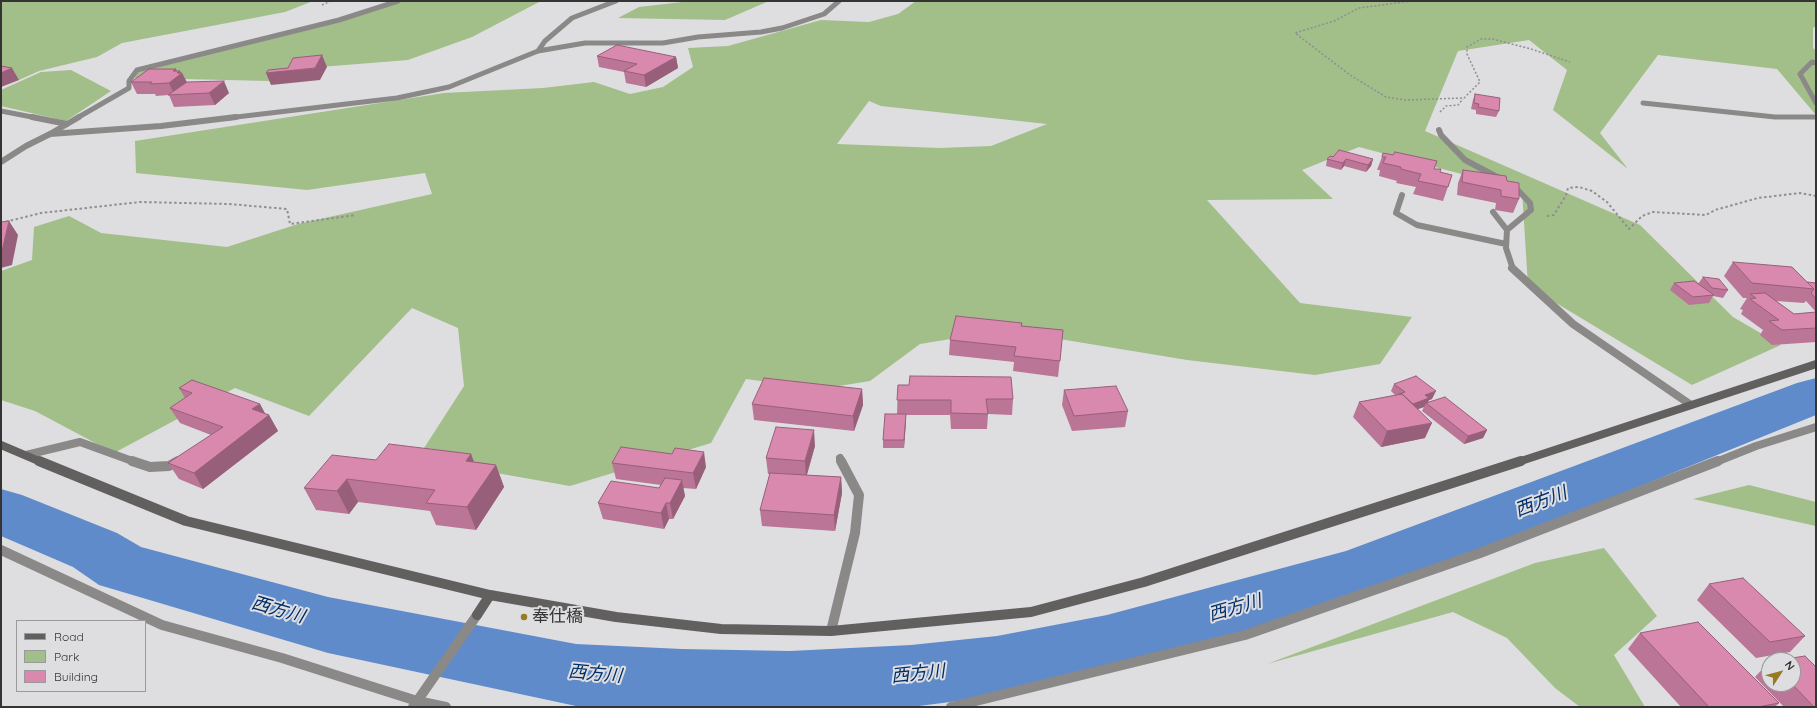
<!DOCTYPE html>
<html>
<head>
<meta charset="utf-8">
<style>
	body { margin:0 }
	#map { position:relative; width:1817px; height:708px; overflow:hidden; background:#dedee1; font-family:Quicksand,sans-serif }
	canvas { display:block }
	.frame { position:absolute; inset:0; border:2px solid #343435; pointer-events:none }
	.legend { position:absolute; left:16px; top:620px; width:130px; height:72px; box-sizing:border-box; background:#dedee1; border:1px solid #9a9a9c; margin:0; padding:5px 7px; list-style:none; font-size:12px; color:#343435 }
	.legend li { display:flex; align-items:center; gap:8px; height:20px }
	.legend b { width:20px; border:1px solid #9a9a9c }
	.north { position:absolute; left:1761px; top:652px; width:40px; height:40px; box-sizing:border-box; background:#dedee1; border:1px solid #9a9a9c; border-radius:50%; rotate:54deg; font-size:11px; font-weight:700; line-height:16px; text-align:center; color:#343435 }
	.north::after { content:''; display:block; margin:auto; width:14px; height:18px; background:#977b23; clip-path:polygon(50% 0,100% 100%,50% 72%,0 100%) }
</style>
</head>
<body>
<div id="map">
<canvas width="1817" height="708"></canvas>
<div class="frame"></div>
<ul class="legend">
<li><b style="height:5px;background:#61605f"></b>Road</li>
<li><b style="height:11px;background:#a2be89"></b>Park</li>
<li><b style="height:11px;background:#d988ae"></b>Building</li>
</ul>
<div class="north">N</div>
</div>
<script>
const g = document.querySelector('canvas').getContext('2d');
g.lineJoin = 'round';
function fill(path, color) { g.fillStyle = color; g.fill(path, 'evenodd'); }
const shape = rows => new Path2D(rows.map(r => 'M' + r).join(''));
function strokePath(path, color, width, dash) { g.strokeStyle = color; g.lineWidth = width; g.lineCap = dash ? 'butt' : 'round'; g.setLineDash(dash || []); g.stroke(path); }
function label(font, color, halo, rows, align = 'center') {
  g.font = font + ' Quicksand,"Noto Sans JP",sans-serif'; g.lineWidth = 4; g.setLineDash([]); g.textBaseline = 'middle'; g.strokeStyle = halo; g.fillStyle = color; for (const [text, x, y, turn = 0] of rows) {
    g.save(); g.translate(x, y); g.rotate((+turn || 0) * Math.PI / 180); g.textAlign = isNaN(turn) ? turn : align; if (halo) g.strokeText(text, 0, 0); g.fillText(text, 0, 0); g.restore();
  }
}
fill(shape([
	[1,1,313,1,285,12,122,43,97,57,39,71,19,80,1,75],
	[398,1,541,1,472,37,408,60,295,69,270,81,135,78,137,71,283,35],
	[691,1,769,1,725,20,618,18,639,7],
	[916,1,1816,1,1816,26,1813,28,1813,48,1816,51,1816,115,1777,69,1658,55,1600,133,1628,169,1553,110,1567,70,1529,40,1458,51,1425,131,1640,225,1733,317,1781,345,1692,385,1528,286,1522,190,1359,147,1302,170,1333,199,1207,200,1300,303,1412,317,1380,364,1315,375,1187,360,1005,330,920,344,870,381,820,389,746,379,711,443,570,486,417,459,464,386,458,328,412,308,309,416,235,388,114,453,35,411,1,400,1,271,32,260,34,227,69,216,101,233,227,247,298,224,432,194,425,173,307,190,136,173,135,141,444,93,543,88,594,82,630,94,663,87,693,67,688,48,728,46,821,20,869,22,898,14],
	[869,101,881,106,1047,124,991,146,939,148,837,144],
	[71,70,111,91,66,121,1,106,1,90,41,72],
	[1749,485,1816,502,1816,526,1693,499],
	[1604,548,1657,616,1614,655,1645,707,1580,707,1555,688,1507,638,1453,612,1267,664,1535,563]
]), '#a2be89');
fill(shape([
	[1816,378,1816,415,1379,592,1107,673,997,696,911,707,576,706,328,653,99,585,73,567,1,536,1,489,22,495,117,533,141,547,328,597,576,644,682,649,790,651,911,645,997,636,1107,615,1346,551,1797,383,1816,378]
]), '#5f8bcb');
strokePath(shape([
	[1412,1,1359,8,1334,21,1295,33,1350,75,1386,97,1405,100,1464,98,1480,82,1467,54,1467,47,1481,39,1492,39,1531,49,1570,62],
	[322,5,331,1],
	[1440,112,1446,106,1458,105,1463,99]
]), '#8f8f91', 1.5, [2, 2]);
strokePath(shape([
	[1547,216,1554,215,1566,195,1568,188,1579,187,1592,191,1607,202,1629,229,1642,216,1653,212,1706,215,1715,210,1758,198,1800,193,1816,196],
	[1,223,41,213,140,202,229,204,287,209,290,224,356,215]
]), '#8f8f91', 2, [2.5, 2.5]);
strokePath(shape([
	[1816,63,1812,62,1800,74,1816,103],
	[1643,103,1775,117,1816,117],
	[77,118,129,88,129,81,137,70,339,20,398,1]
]), '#8a8988', 5);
strokePath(shape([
	[50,134,79,117]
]), '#8a8988', 6);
strokePath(shape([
	[1716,462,1756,446,1816,427]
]), '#8a8988', 8);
strokePath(shape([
	[1,550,162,625,282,658,417,701,446,707],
	[951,707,1245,635,1480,553,1718,461]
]), '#8a8988', 10);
strokePath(shape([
	[538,51,545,41,572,18,616,1],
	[1,111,37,118],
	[228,118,397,98,449,87,538,51,585,43,663,43,698,37,761,32,782,28,824,14,839,1]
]), '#8a8988', 5);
strokePath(shape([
	[32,117,67,124],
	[1439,130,1441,135,1465,160,1499,178],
	[1,162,26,146,50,134,161,126,236,117],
	[1402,195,1396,213,1417,225,1506,244],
	[1493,212,1507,230,1506,248,1513,269],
	[1507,230,1531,210,1530,203,1513,185]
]), '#8a8988', 6);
strokePath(shape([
	[1512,268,1573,324,1691,405],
	[26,455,80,442,135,462],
	[840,458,842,462]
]), '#8a8988', 8);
strokePath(shape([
	[132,461,150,467,169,466,178,461],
	[831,631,855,533,859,495,841,461],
	[413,707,477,615]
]), '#8a8988', 10);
strokePath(shape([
	[1,445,41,462],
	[1518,462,1816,364]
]), '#61605f', 8);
strokePath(shape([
	[39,461,186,521,490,595,616,617,721,629,831,631,1031,612,1144,582,1521,461],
	[477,615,490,595]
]), '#61605f', 10);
fill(shape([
	[597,56,676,57,678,68,646,87,626,83,624,72,599,67],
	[177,71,180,71,181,73,182,73,187,82,229,93,215,105,174,107,169,95,156,96,155,94,137,94,131,82],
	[1475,94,1499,111,1496,117,1476,114,1476,110,1471,109,1473,100],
	[1393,155,1437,161,1434,169,1440,172,1452,175,1443,201,1413,194,1416,187,1396,183,1397,181,1379,176,1380,170,1377,170,1382,157],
	[1333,157,1373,159,1371,166,1366,172,1344,166,1341,170,1326,166,1327,159],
	[1463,170,1507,181,1519,199,1513,213,1495,210,1496,203,1457,195,1458,183],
	[1733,262,1807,282,1816,283,1816,312,1806,301,1804,303,1776,301,1794,314,1816,312,1816,342,1772,345,1760,335,1763,330,1741,314,1743,310,1740,309,1747,298,1743,298,1724,276],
	[1703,277,1728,290,1723,298,1713,296,1709,303,1689,305,1670,290,1674,283,1698,284],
	[1022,323,1022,326,1063,330,1058,377,1013,371,1014,362,949,355,950,340],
	[1394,384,1432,399,1429,400,1428,402,1487,430,1483,438,1464,444,1422,411,1424,407,1418,409,1425,438,1381,447,1353,417,1359,402,1395,395,1391,391],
	[898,385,1013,399,1012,415,988,414,987,429,951,429,950,415,906,415,904,448,883,448,883,440,897,414],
	[179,388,260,404,265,414,269,415,278,431,203,489,179,479,168,463,211,435,180,423,170,408,185,398],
	[862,389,863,405,854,431,754,420,752,404],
	[1064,390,1128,411,1125,427,1072,431,1062,405],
	[815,446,807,475,841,477,842,493,835,531,762,526,760,510,770,474,768,474,766,458],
	[471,454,474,462,496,465,504,487,476,530,436,525,430,511,358,502,349,514,316,510,304,488,376,460],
	[612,463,706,467,696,489,683,488,685,496,673,519,669,519,664,529,603,519,598,503,659,488,661,485,616,479],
	[1709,584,1805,636,1790,652,1756,658,1697,600],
	[1640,633,1779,703,1775,707,1681,707,1628,649],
	[1769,662,1769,684,1793,684,1816,707,1784,707,1755,677]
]), '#bb7596');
fill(shape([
	[322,55,327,67,320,80,271,85,266,73,315,68],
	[676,57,678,68,646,87,644,75],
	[12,68,19,80,1,87,1,73],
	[176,69,178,73,180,71,181,74,182,73,188,85,174,94,169,83,173,71],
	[224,81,229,93,215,105,209,93],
	[1346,159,1344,166,1341,170,1343,163],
	[1373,159,1371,166,1366,172,1368,165],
	[9,221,18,235,12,265,1,268,1,252],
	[862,389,863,405,854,431,853,416],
	[1436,391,1432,399,1429,400,1427,404,1426,403,1424,407,1406,413,1409,405,1425,395],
	[260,404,267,417,269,415,278,431,203,489,194,473,252,409],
	[906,414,906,422,904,448,904,440],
	[1432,423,1425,438,1381,447,1387,431],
	[814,430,815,446,806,477,805,461],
	[1487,430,1483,438,1464,444,1468,436],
	[704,452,706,467,696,489,693,473],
	[471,454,479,476,466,461],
	[496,465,504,487,476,530,467,507],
	[841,477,842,493,835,531,834,515],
	[347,479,358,502,349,514,337,491],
	[682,480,685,496,673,519,670,503],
	[666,503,669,519,664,529,661,513]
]), '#985f7a');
const building = shape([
	[617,45,676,57,644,75,624,71,637,64,597,56,617,45],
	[322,55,315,68,266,73,268,70,288,68,293,58,322,55],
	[1,66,12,68,1,73,1,66],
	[149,69,176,69,173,71,180,71,177,73,182,73,169,83,150,84,152,82,131,82,149,69],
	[224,81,209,93,168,95,187,82,224,81],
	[1475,94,1500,98,1499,111,1478,107,1479,104,1474,103,1475,94],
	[1339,150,1373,159,1368,165,1346,159,1343,163,1327,159,1330,156,1333,157,1339,150],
	[1395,152,1437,161,1434,169,1441,169,1440,172,1452,175,1448,187,1418,181,1421,174,1401,169,1401,167,1383,163,1386,157,1382,157,1383,153,1393,155,1395,152],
	[1463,170,1506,176,1507,181,1519,183,1519,199,1501,196,1501,190,1462,182,1463,170],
	[9,221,2,251,1,252,1,222,9,221],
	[1733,262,1792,267,1814,289,1752,283,1733,262],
	[1703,277,1719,279,1728,290,1712,288,1703,277],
	[1694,281,1714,295,1693,297,1674,283,1694,281],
	[1807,282,1816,283,1816,299,1811,293,1814,289,1807,282],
	[1765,293,1794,314,1816,312,1816,328,1782,330,1769,321,1779,320,1750,299,1756,298,1750,294,1765,293],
	[956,316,1022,323,1021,326,1063,330,1060,361,1014,356,1016,347,950,340,956,316],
	[910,376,1011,377,1013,399,986,399,988,414,951,413,951,400,897,400,898,385,909,385,910,376],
	[1416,376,1436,391,1425,395,1429,398,1413,404,1402,394,1399,394,1405,392,1394,384,1416,376],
	[764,378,862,389,853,416,752,404,764,378],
	[192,380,260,404,252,409,269,415,194,473,168,463,223,427,170,408,192,393,179,388,192,380],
	[1116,386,1128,411,1074,416,1064,390,1116,386],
	[1402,394,1432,423,1387,431,1359,402,1402,394],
	[1445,397,1487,430,1468,436,1426,403,1445,397],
	[885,414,906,414,904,440,883,440,885,414],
	[776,427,814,430,805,461,766,458,776,427],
	[389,444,471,454,466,461,496,465,467,507,426,503,435,490,347,479,337,491,304,488,332,455,376,460,389,444],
	[621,447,672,454,675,448,704,452,693,473,612,463,621,447],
	[770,473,841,477,834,515,760,510,770,473],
	[665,478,682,480,670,503,666,503,661,513,598,503,611,481,659,488,665,478],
	[1743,578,1805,636,1770,642,1709,584,1743,578],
	[1698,622,1779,703,1758,707,1709,707,1640,633,1698,622],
	[1805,656,1816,667,1816,707,1814,707,1792,684,1793,684,1793,660,1779,660,1805,656]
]);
fill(building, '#d988ae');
strokePath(building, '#985f7a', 1);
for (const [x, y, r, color] of [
	[524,617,4,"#977b23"]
]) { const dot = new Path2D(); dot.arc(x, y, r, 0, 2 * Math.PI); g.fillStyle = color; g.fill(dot); strokePath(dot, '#dedee1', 1.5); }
label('17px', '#343435', '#dedee1', [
	["奉仕橋",532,617]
], 'left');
label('italic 18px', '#022e67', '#dedee1', [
	["西方川",1541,502,-21],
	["西方川",1235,608,-16],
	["西方川",278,610,16],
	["西方川",595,674,5],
	["西方川",918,674,-6]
]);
</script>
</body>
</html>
